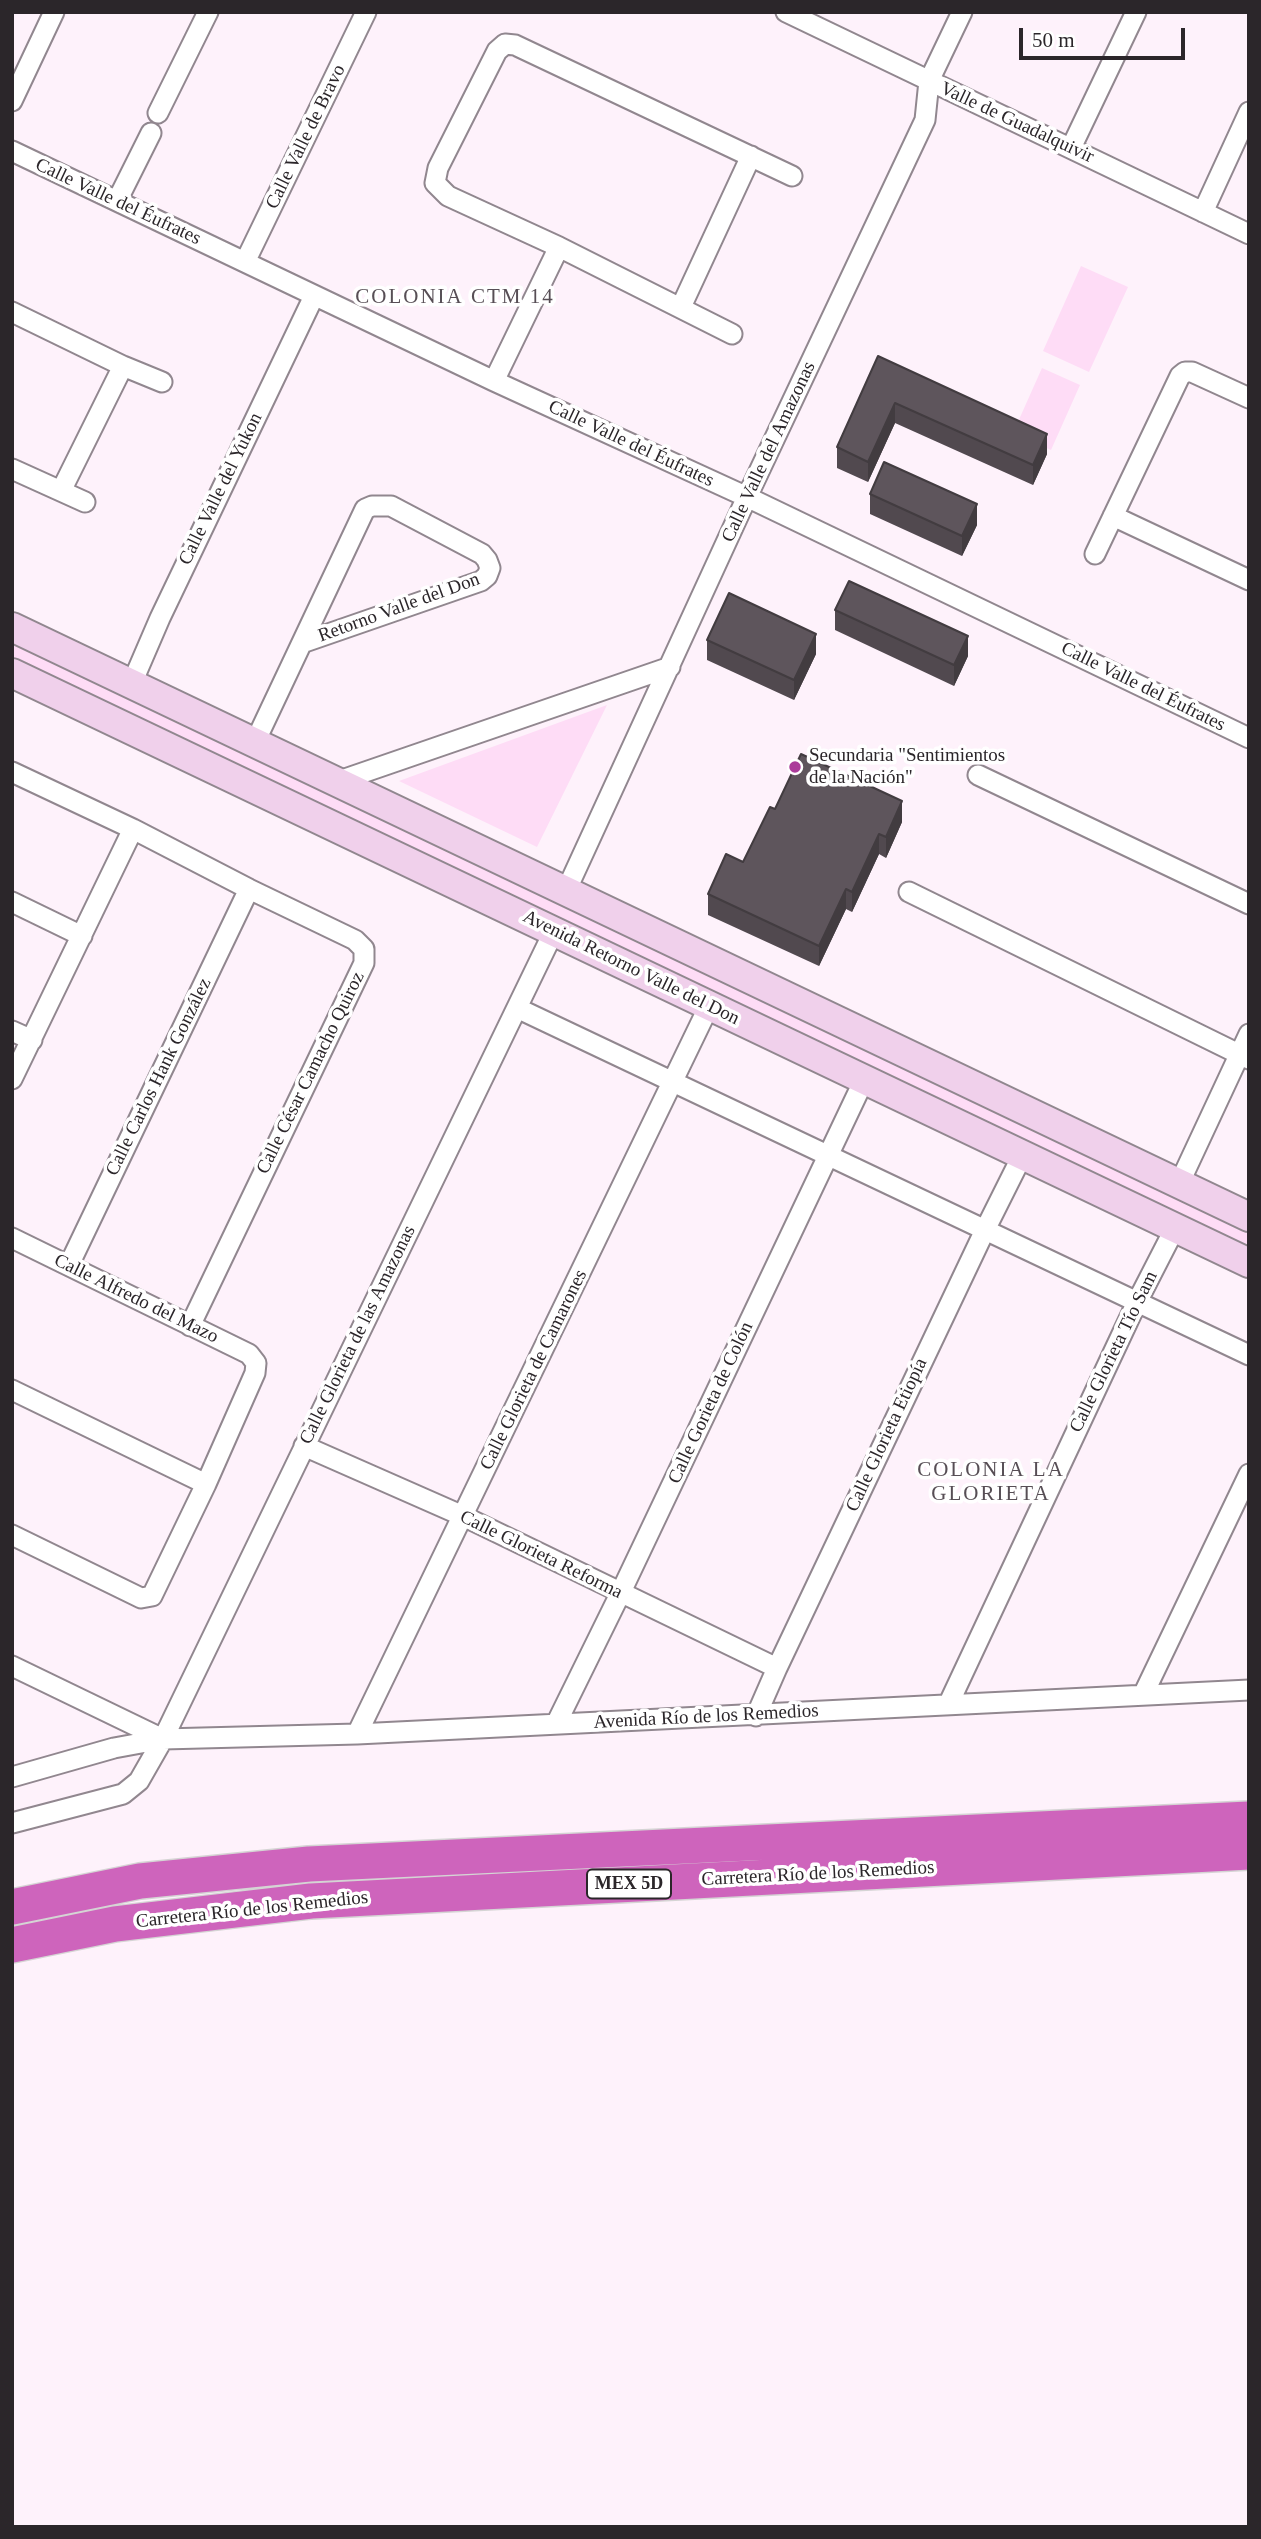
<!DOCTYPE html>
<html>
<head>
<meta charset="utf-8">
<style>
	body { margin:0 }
	#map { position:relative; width:1261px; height:2539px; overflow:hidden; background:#fef2fb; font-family:"Times New Roman",serif }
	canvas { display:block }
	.frame { position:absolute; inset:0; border:14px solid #2b262a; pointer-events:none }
	.scale { position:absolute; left:1019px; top:28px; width:166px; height:32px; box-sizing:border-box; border:4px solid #2b262a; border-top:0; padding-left:9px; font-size:21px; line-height:24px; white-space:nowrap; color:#2b262a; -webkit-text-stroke:5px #fff; paint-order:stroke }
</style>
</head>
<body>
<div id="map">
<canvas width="1261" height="2539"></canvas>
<div class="frame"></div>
<div class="scale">50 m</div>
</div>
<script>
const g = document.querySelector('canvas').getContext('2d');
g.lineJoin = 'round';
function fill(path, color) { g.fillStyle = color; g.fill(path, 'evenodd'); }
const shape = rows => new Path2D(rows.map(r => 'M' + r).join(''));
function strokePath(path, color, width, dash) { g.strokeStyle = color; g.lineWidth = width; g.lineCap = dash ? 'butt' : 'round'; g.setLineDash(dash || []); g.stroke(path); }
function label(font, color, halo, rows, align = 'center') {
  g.font = font + ' "Times New Roman",serif'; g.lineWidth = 7; g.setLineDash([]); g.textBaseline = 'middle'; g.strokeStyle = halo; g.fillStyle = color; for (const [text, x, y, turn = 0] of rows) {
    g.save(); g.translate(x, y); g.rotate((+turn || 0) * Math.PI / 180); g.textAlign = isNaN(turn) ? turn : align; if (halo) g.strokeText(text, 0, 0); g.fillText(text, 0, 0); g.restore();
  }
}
fill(shape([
	[1081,266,1128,287,1089,372,1043,351],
	[1042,368,1080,385,1051,450,1013,433],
	[12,640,1249,1230,1249,1258,12,667],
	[607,705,537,847,399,781]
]), '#fedcf6');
const street = shape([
	[786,12,1249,234],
	[12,101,54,12],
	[158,113,208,12],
	[1071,148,1136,12],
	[12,151,494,381,747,497,1249,738],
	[117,201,151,133],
	[1203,212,1249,112],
	[245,262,366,12],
	[681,307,751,156],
	[12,312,123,366,162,382],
	[732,334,559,247,448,196,435,183,438,168,497,51,505,44,515,45,792,176],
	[494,381,559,247],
	[12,469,85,502],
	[61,491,123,366],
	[1113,516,1249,580],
	[1095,554,1180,376,1185,372,1192,372,1249,398],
	[132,683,160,618,314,296],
	[255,742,365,509,372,506,391,506,482,554,487,560,490,568,487,576,481,581,302,643],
	[12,772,133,829,249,889,355,940,364,949,364,963,190,1326],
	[978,775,1249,904],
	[336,782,670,667],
	[566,891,747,497,925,120,929,81,962,12],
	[909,892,1249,1059],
	[12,902,82,936],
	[517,1008,1249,1355],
	[12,1031,32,1040],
	[12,1079,133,829],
	[1179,1184,1249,1034],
	[12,1238,249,1354,256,1363,255,1373,206,1484,152,1596,141,1598,12,1535],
	[69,1265,249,889],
	[12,1390,206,1484],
	[304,1446,463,1516,777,1668],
	[12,1666,163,1739],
	[1143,1695,1249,1474],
	[948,1705,1137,1302,1175,1228],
	[756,1716,777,1668,985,1230,1022,1156],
	[556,1724,620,1594,864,1080],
	[357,1734,709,1006],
	[12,1777,114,1748,163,1739,357,1734,1249,1690],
	[12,1823,123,1794,139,1781,163,1739,554,931]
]);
const secondary = shape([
	[12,627,1249,1217],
	[12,673,1249,1263]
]);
const highway = shape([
	[12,1907,140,1881,309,1864,1249,1819],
	[12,1945,115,1924,311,1901,1249,1852]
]);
strokePath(street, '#91878f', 23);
strokePath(secondary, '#91878f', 32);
strokePath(highway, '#d5d4d4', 38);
strokePath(street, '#fff', 19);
strokePath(secondary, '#f0d0eb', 28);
strokePath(highway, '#ce64bc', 35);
fill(shape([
	[878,356,1047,454,1033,485,895,423,868,482,837,468,837,447],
	[870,494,977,525,962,556,870,514],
	[835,610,968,656,954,686,835,630],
	[707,640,816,654,794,700,707,660],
	[775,809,902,822,886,858,879,854,852,912,846,909,819,966,708,915,708,894,743,862]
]), '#51494f');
fill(shape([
	[895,403,895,423,868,482,868,462],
	[1047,434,1047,454,1033,485,1033,465],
	[977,504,977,525,962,556,962,536],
	[816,634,816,654,794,700,794,680],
	[968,636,968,656,954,686,954,665],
	[902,801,902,822,886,858,886,837],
	[879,834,879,854,852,912,852,892],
	[846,889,846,909,819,966,819,946]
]), '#423c40');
const building = shape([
	[878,356,1047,434,1033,465,895,403,868,462,837,447,878,356],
	[884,462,977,504,962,536,870,494,884,462],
	[849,581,968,636,954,665,835,610,849,581],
	[729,593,816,634,794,680,707,640,729,593],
	[801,754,902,801,886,837,879,834,852,892,846,889,819,946,708,894,726,854,743,862,770,807,775,809,801,754]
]);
fill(building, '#5e555c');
strokePath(building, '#423c40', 2);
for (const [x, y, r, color] of [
	[795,767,7,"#ab3c9a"]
]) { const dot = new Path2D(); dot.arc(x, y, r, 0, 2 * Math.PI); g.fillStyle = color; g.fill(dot); strokePath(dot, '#fff', 2.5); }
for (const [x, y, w] of [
	[629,1884,84]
]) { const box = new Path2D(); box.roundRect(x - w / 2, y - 14.5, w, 29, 5); g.fillStyle = '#fff'; g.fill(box); strokePath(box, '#2b262a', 2); }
label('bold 18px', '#2b262a', null, [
	["MEX 5D",629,1884]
]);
label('19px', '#2b262a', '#fff', [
	["Valle de Guadalquivir",1017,123,25],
	["Calle Valle de Bravo",306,137,-64],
	["Calle Valle del Éufrates",118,202,25],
	["Calle Valle del Éufrates",631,444,25],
	["Calle Valle del Amazonas",769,452,-65],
	["Calle Valle del Yukon",221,489,-64],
	["Retorno Valle del Don",399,608,-20],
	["Calle Valle del Éufrates",1143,687,26],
	["Avenida Retorno Valle del Don",631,968,26],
	["Calle César Camacho Quiroz",311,1073,-64],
	["Calle Carlos Hank González",159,1077,-64],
	["Calle Alfredo del Mazo",136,1299,26],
	["Calle Glorieta de las Amazonas",358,1335,-64],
	["Calle Glorieta Tío Sam",1114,1352,-64],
	["Calle Glorieta de Camarones",534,1370,-64],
	["Calle Gorieta de Colón",711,1403,-65],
	["Calle Glorieta Etiopía",887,1435,-65],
	["Calle Glorieta Reforma",541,1555,26],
	["Avenida Río de los Remedios",706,1717,-3],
	["Carretera Río de los Remedios",818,1874,-3],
	["Carretera Río de los Remedios",252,1910,-6]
]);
label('19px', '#2b262a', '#fff', [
	["Secundaria \"Sentimientos",809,756],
	["de la Nación\"",809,778]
], 'left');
g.letterSpacing = '2px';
label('21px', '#574e55', '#fff', [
	["COLONIA CTM 14",455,297],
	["COLONIA LA",991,1470],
	["GLORIETA",991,1494]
]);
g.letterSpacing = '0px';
</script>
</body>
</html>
